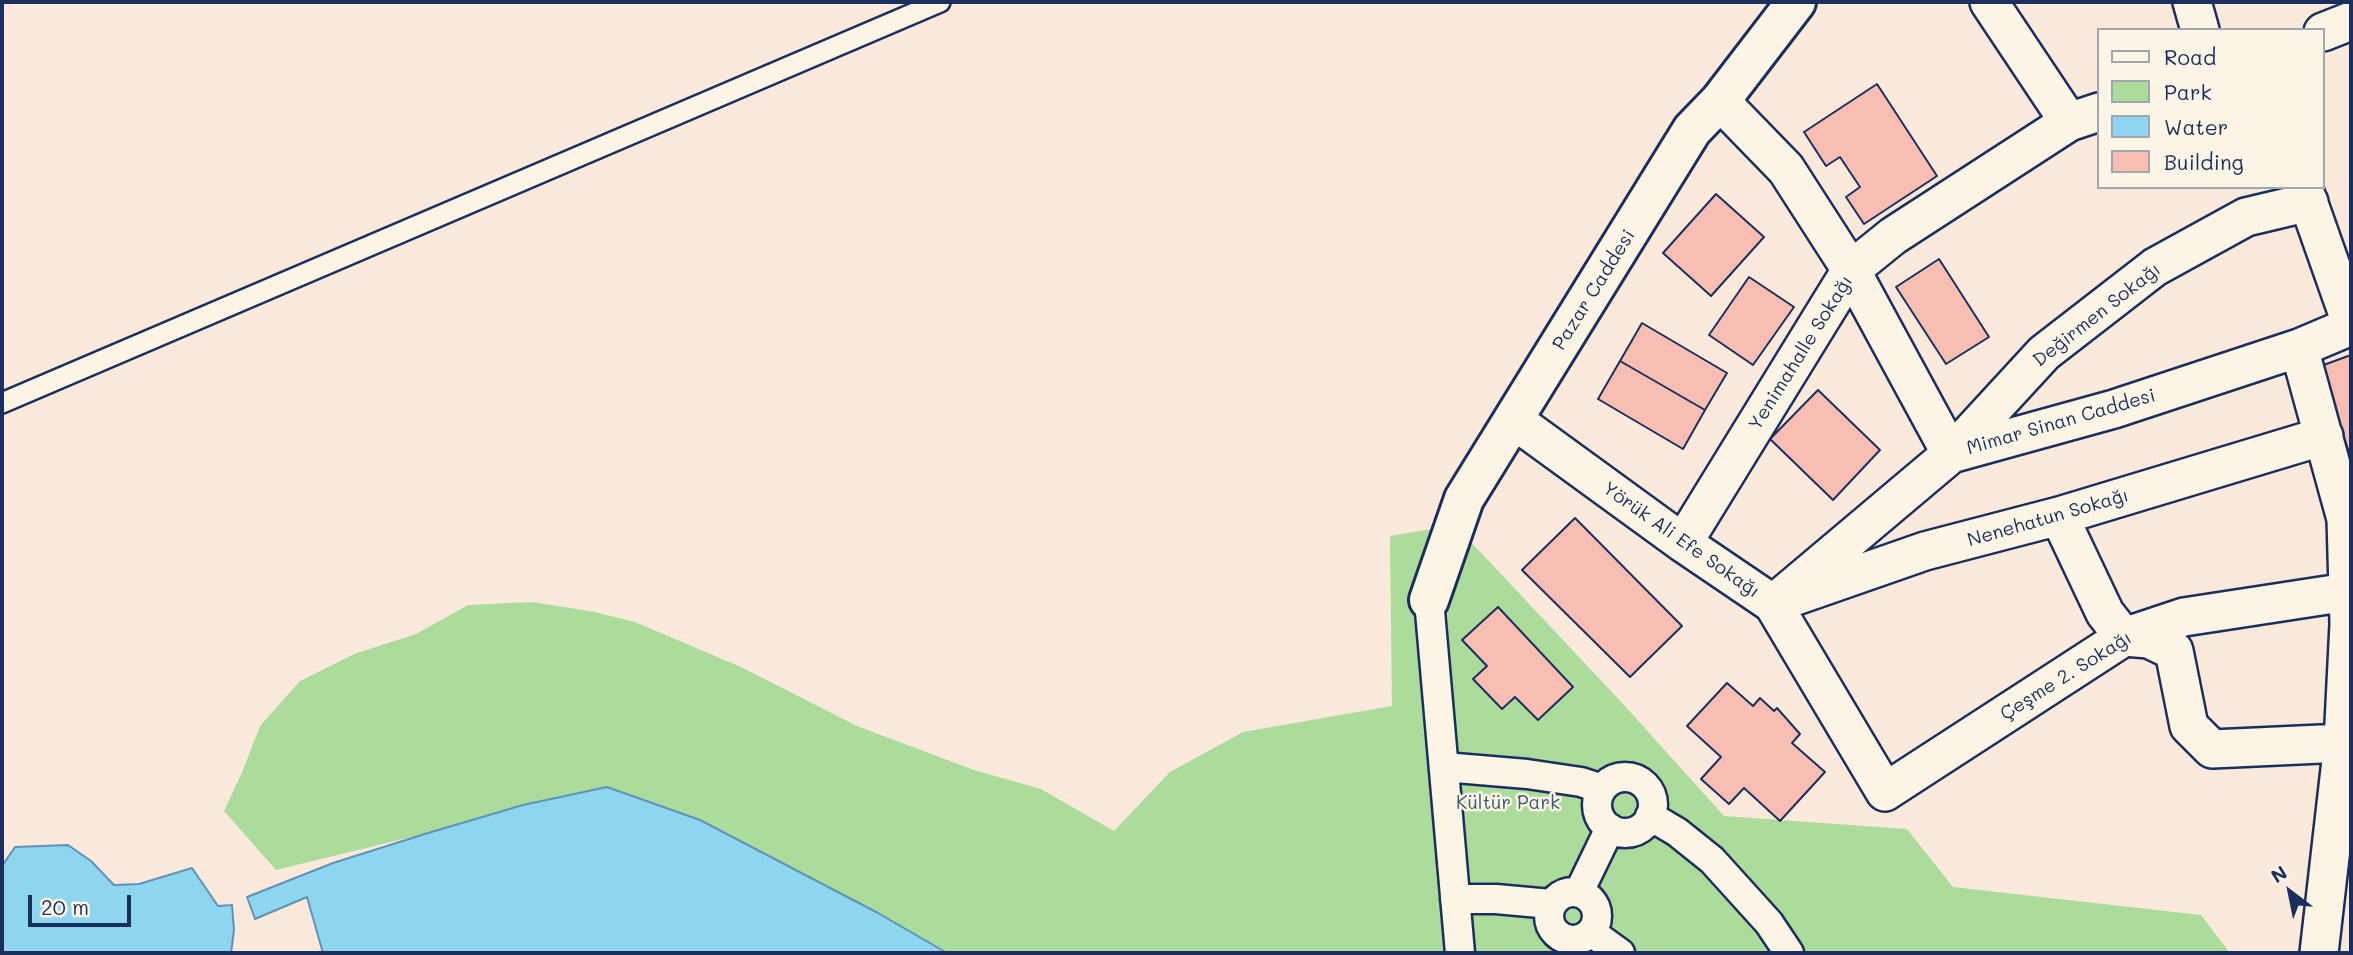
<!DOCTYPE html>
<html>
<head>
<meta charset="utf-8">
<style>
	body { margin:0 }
	#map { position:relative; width:2353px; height:955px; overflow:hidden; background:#fbeadb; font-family:Mali,sans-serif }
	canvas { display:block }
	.frame { position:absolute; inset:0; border:4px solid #1b2f5e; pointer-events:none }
	.legend { position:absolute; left:2097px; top:28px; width:228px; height:161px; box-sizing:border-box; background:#fcf5e5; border:2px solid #a2a6af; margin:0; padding:9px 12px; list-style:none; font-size:21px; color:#1b2f5e }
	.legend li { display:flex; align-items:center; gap:14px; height:35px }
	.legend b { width:35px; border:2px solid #a2a6af }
	.north { position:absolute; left:2255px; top:857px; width:70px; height:70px; -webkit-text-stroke:5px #fcf5e5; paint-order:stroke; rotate:328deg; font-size:19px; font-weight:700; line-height:28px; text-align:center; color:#1b2f5e }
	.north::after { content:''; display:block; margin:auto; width:24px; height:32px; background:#1b2f5e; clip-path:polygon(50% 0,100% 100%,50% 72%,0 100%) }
	.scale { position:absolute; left:28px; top:895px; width:103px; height:32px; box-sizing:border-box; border:4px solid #1b2f5e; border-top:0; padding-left:9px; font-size:21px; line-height:24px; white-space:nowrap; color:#1b2f5e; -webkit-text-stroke:5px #fcf5e5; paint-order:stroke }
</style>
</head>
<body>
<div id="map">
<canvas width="2353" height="955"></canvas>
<div class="frame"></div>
<ul class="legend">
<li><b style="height:9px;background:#fcf5e5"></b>Road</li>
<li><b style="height:19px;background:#acdc9c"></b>Park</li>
<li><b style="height:19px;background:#8ed6f0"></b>Water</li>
<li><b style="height:19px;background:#f9beb3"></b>Building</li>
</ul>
<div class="north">N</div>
<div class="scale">20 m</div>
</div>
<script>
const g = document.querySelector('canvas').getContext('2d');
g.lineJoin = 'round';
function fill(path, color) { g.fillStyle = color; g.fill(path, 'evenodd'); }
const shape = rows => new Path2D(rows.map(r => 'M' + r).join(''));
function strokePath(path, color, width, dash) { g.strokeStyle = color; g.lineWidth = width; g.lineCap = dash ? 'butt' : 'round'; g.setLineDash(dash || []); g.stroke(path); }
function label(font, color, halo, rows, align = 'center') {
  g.font = font + ' Mali,sans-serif'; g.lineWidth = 5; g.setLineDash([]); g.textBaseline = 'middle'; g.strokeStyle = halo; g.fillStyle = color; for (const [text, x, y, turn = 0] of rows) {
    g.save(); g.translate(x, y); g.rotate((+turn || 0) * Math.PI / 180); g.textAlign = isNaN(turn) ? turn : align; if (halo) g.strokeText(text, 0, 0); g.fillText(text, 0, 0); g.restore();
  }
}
fill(shape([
	[1455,525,1624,705,1724,816,1907,829,1953,887,2201,915,2230,953,947,953,878,913,428,833,276,870,224,811,243,770,260,726,300,681,354,654,416,634,468,605,532,602,595,612,635,622,741,667,857,726,974,770,1041,789,1114,831,1170,772,1243,732,1392,706,1390,536]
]), '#acdc9c');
const water = shape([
	[607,787,700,820,878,913,947,953,323,953,307,897,255,919,247,897,333,863,428,833,523,805,607,787],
	[68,845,91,861,114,885,139,884,192,868,218,906,232,905,234,930,231,953,2,953,2,866,15,847,68,845]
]);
fill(water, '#8ed6f0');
strokePath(water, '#6093b6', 2);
const building = shape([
	[1877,84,1937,176,1864,224,1846,197,1860,187,1840,157,1826,166,1804,132,1877,84],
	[1716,194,1764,237,1711,296,1663,253,1716,194],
	[1939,259,1989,337,1946,364,1896,287,1939,259],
	[1749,277,1794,307,1753,365,1709,335,1749,277],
	[1642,323,1727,373,1705,410,1620,361,1642,323],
	[2351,355,2351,452,2349,452,2318,367,2351,355],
	[1620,361,1705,410,1683,449,1598,399,1620,361],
	[1818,390,1880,450,1833,500,1770,439,1818,390],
	[1575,518,1682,626,1630,677,1522,570,1575,518],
	[1498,607,1573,687,1538,720,1515,697,1502,709,1473,679,1487,666,1462,640,1498,607],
	[1727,683,1753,706,1760,698,1774,711,1777,708,1800,734,1792,743,1825,772,1780,821,1744,788,1729,804,1701,779,1721,757,1687,726,1727,683]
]);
fill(building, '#f9beb3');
strokePath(building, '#1b2f5e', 2);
const service = shape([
	[2,403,940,2]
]);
const pedestrian = shape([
	[1429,600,1460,953],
	[1444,767,1527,774,1581,782,1602,789],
	'1597 805a28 28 0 1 1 56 0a28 28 0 1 1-56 0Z',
	[1650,816,1677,832,1712,860,1769,923,1789,953],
	'1549 916a24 24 0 1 1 48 0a24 24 0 1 1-48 0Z',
	[1579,892,1610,828],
	[1455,899,1496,899,1551,904],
	[1591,932,1620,953]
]);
const minor = shape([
	[1989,2,2069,122],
	[2192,2,2200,30],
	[2323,32,2351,21],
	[1720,101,1786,169,1851,270,1951,454,2044,353,2155,267,2246,217,2309,202],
	[2303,187,2351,323],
	[2299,348,2346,519,2349,624,2343,743,2319,953],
	[1514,420,1683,543,1773,604,1885,792,2124,637,2184,617,2347,592],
	[2059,516,2105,613,2124,637,2149,639,2174,651,2189,726,2212,749,2343,743],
	[1683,543,1851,270,1893,236,2069,122,2099,112],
	[1793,597,1925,551,2059,516,2324,436],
	[1773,604,1951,454,2114,409,2299,348,2351,326]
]);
const secondary = shape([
	[1429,600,1464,499,1692,130,1720,101,1796,2]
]);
strokePath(service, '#1b2f5e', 24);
strokePath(pedestrian, '#1b2f5e', 33);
strokePath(minor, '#1b2f5e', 42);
strokePath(secondary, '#1b2f5e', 44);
strokePath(service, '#fcf5e5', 19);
strokePath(pedestrian, '#fcf5e5', 28);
strokePath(minor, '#fcf5e5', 37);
strokePath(secondary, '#fcf5e5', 38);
label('19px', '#1b2f5e', '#fcf5e5', [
	["Pazar Caddesi",1594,290,-58],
	["Değirmen Sokağı",2097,315,-38],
	["Yenimahalle Sokağı",1801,353,-58],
	["Mimar Sinan Caddesi",2061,422,-16],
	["Nenehatun Sokağı",2048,518,-16],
	["Yörük Ali Efe Sokağı",1681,540,35],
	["Çeşme 2. Sokağı",2066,676,-32]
]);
label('19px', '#3f5a6e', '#fcf5e5', [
	["Kültür Park",1508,803]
]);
</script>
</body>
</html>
